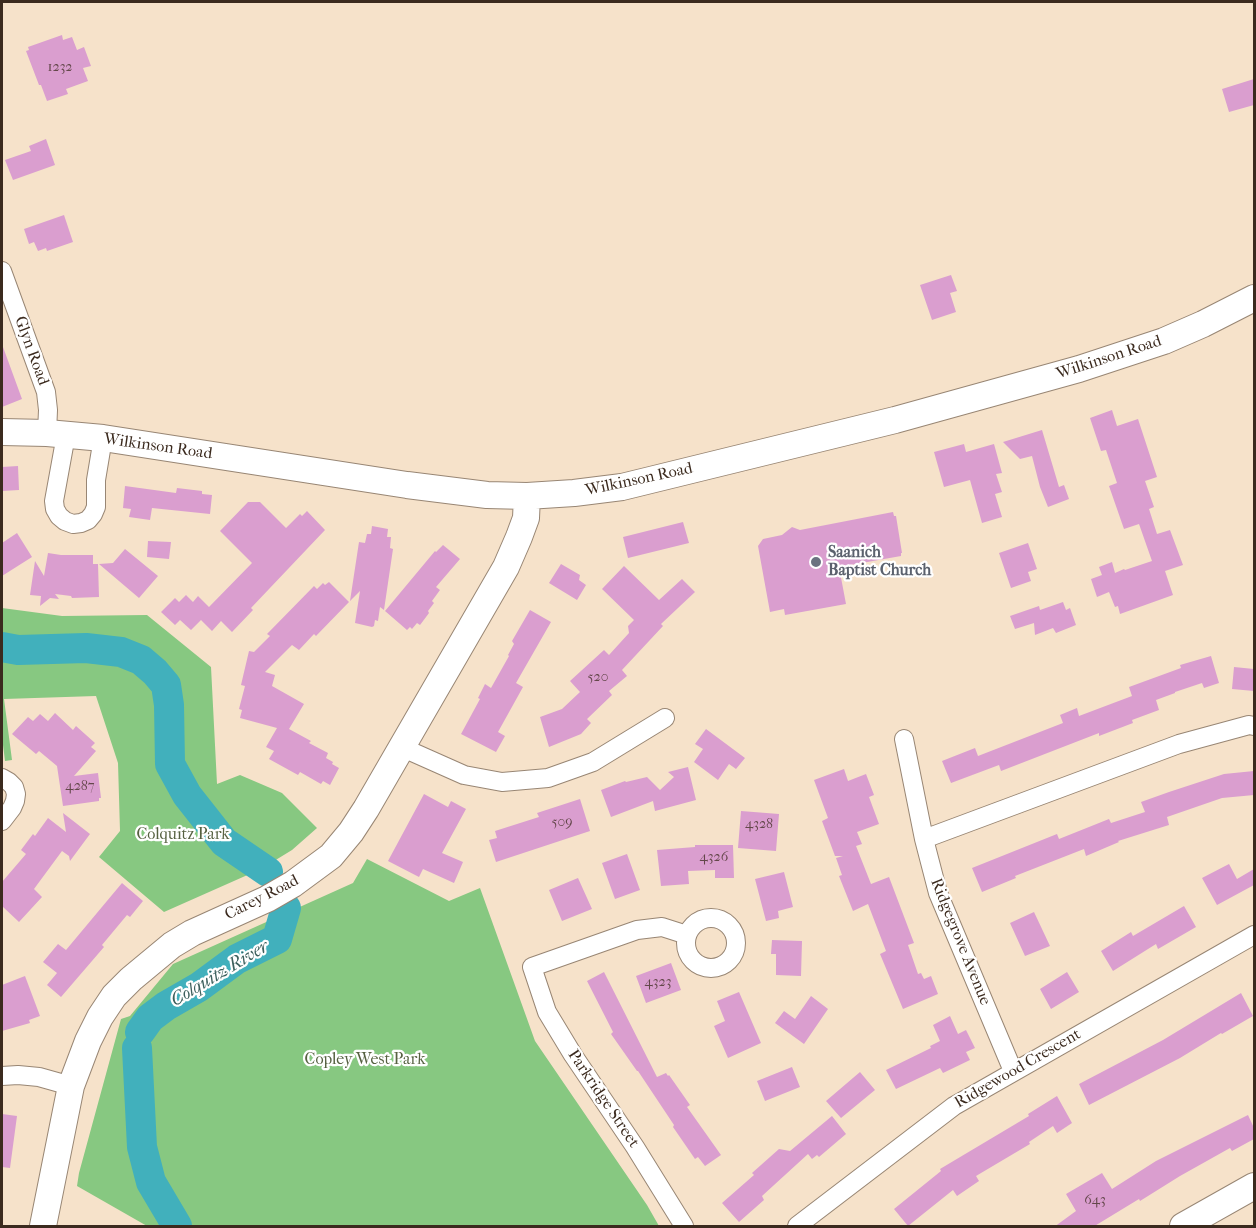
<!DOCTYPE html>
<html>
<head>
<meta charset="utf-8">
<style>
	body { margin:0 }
	#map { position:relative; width:1256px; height:1228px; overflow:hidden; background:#f6e2ca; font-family:"IM FELL French Canon",serif }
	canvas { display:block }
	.frame { position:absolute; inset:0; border:3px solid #3b2a1e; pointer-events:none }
</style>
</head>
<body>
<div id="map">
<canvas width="1256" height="1228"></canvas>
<div class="frame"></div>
</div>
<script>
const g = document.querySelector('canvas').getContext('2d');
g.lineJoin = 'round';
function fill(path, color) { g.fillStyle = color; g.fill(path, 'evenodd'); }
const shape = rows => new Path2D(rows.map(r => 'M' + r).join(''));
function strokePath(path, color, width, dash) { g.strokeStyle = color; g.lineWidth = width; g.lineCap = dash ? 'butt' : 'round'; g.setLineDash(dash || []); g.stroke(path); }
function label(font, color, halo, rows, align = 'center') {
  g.font = font + ' "IM FELL French Canon",serif'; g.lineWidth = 4.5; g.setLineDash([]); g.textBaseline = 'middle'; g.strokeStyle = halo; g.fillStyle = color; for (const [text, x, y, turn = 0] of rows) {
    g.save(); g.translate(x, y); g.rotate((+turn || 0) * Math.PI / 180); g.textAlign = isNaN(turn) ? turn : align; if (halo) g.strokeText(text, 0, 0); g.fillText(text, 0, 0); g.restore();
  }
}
fill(shape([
	[2,608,62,616,147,615,211,667,217,784,240,775,282,793,317,828,292,850,261,869,164,912,99,857,120,831,118,763,96,696,4,699,12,760,5,761,2,737],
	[367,859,449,901,480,888,535,1041,647,1205,659,1226,147,1226,77,1186,79,1173,121,1019,130,1016,173,964,353,883]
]), '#87c881');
strokePath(shape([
	[2,647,18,650,86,648,121,652,141,660,155,672,166,685,169,705,170,764,187,795,224,842,268,872],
	[140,1032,150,1018,166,1006,199,987,237,959,277,939,286,908],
	[137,1048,142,1147,151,1182,177,1226]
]), '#41b0bc', 30);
fill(shape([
	[62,35,63,40,72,37,77,50,84,47,91,66,83,68,88,81,66,89,68,94,47,101,41,85,39,85,26,51,29,50,28,47],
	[1254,79,1254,105,1229,112,1222,89],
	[46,139,55,165,13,180,5,160,31,151,29,146],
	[64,215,73,242,47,251,46,248,38,251,34,242,29,244,24,229],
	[951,275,957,291,950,293,956,312,932,320,920,285],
	[2,347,3,347,22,399,2,407],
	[1112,410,1117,426,1138,419,1157,477,1145,481,1154,507,1149,509,1157,534,1170,530,1183,565,1165,571,1173,595,1120,614,1118,606,1115,607,1109,592,1097,597,1091,579,1102,575,1099,567,1112,562,1115,573,1124,569,1125,570,1152,561,1139,524,1124,529,1109,486,1117,483,1106,450,1101,451,1090,418],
	[1042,430,1059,487,1064,485,1069,499,1048,507,1040,487,1032,456,1020,459,1003,442],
	[964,444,966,452,994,444,1002,473,996,474,1002,492,995,494,1002,517,982,523,970,480,944,487,934,452],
	[18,466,19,490,2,491,2,467],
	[125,486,176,493,177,488,202,491,202,494,212,495,210,514,152,508,150,520,129,517,131,509,123,508],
	[248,502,260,502,286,528,300,514,302,516,307,511,325,530,251,608,253,610,232,632,221,621,212,631,201,620,191,630,180,620,175,625,161,612,175,598,179,602,186,595,193,602,198,596,209,607,252,563,220,531],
	[893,512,894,516,896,516,902,553,901,553,901,556,839,567,846,604,785,615,784,609,770,612,758,546,763,539,782,535,792,527,800,530],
	[683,522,689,543,628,558,623,537],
	[372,526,388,529,387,537,391,537,390,548,393,549,384,610,380,607,378,621,375,620,374,626,372,627,355,623,360,591,350,601,359,542,365,543,367,534,371,534],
	[17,533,32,557,2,576,2,543],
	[148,541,171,542,169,559,147,557],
	[1028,543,1037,569,1028,572,1031,581,1011,588,999,553],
	[443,545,460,559,436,587,440,590,432,601,434,603,428,611,429,613,420,625,417,623,412,629,410,627,407,630,385,611,435,551,436,552],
	[125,549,158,576,139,598,99,564,113,563],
	[48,553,61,555,93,555,93,564,98,564,99,597,72,598,71,596,55,594,59,599,50,598,40,606,41,596,30,595,35,561,44,576],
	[561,564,580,575,579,580,586,585,577,600,549,583],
	[624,566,659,600,682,579,695,592,661,624,663,626,622,670,627,676,609,691,612,695,587,719,591,723,581,734,549,747,540,717,562,709,580,692,570,681,604,650,609,655,629,633,628,626,634,620,602,589],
	[329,582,349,602,316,636,314,634,299,650,292,645,265,672,275,675,272,686,304,704,289,729,311,741,309,743,328,753,326,758,333,762,332,764,339,768,330,785,323,781,321,784,300,772,298,775,269,759,274,751,266,747,277,728,240,718,242,710,239,709,245,686,241,685,249,651,254,652,270,636,267,634,314,586,317,589,323,583,325,585],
	[1063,602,1066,610,1070,608,1076,625,1056,633,1053,628,1035,635,1034,623,1015,629,1010,616,1039,606,1040,610],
	[530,610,551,622,516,683,523,687,498,732,505,736,496,752,461,734,480,699,478,698,485,684,491,688,509,656,508,655,514,644,512,641],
	[1211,656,1219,683,1204,688,1202,683,1175,692,1175,693,1156,700,1159,710,1132,720,1133,723,1099,736,1099,733,1001,771,999,765,951,783,942,761,975,748,978,756,1063,723,1060,715,1077,708,1079,716,1132,696,1129,687,1181,668,1180,665],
	[1234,667,1254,669,1254,691,1232,689],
	[55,713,73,730,76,726,95,743,91,747,96,751,74,776,98,773,101,798,99,798,99,801,63,806,57,766,39,751,36,754,12,734,28,717,33,721,40,714,48,721],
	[706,729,745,758,736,769,729,764,718,780,694,762,703,749,695,744],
	[688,767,696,800,655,811,653,801,611,817,601,790,625,781,626,782,647,777,660,790,674,777,668,772],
	[844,769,848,781,866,774,874,795,869,797,879,824,857,832,862,844,856,846,871,884,889,877,914,943,908,945,918,974,921,973,924,979,931,976,938,994,903,1009,880,954,886,951,868,904,853,911,839,876,842,875,836,858,843,856,835,856,822,821,828,818,814,780],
	[1254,771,1254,795,1222,798,1167,817,1169,825,1118,841,1119,842,1086,856,1084,849,1015,876,1016,878,982,892,972,868,1057,834,1059,839,1109,819,1111,823,1145,812,1141,802,1169,792,1224,774],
	[424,794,448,807,451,801,466,809,442,853,463,862,454,883,423,869,419,877,388,861],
	[580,799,590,831,496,862,489,840,497,838,495,831,539,817,537,813],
	[741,811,779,814,776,851,738,848],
	[63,813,90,834,70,861,69,856,62,851,34,889,42,897,19,922,2,906,2,882,26,854,21,850,33,834,35,836,48,818,66,832],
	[695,845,733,845,734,878,715,878,715,870,688,871,689,884,661,886,657,850,695,847],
	[627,854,640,890,615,899,602,863],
	[1229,864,1237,879,1254,869,1254,885,1217,905,1202,878],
	[784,872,793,907,778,911,779,918,766,921,755,879],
	[578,878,592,909,562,921,549,890],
	[122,883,143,901,130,917,127,915,102,945,104,947,61,997,47,985,57,973,43,962,58,944,66,950],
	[1184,906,1196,927,1158,949,1156,944,1113,971,1101,951,1131,932,1133,936],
	[1034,912,1050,946,1025,956,1010,923],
	[772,940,802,941,801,976,776,975,776,954,771,954],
	[671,963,681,990,646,1003,636,976],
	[604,972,657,1077,666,1073,668,1076,669,1075,690,1105,687,1107,721,1155,705,1166,698,1157,695,1159,673,1127,674,1125,638,1071,637,1071,611,1034,613,1032,587,981],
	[1067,972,1079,992,1051,1009,1040,989],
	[25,976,40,1016,29,1020,30,1023,2,1031,2,985],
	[739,992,761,1043,728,1058,714,1026,725,1021,717,1001],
	[1241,993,1253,1016,1222,1034,1221,1033,1180,1058,1089,1105,1079,1084,1163,1040],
	[811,996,828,1009,804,1044,775,1023,784,1011,795,1019],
	[950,1016,958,1034,966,1030,975,1048,966,1052,970,1060,943,1073,940,1068,896,1089,886,1070,931,1048,930,1046,940,1041,933,1025],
	[792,1067,800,1087,765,1101,757,1081],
	[860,1072,875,1090,841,1118,826,1101],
	[1057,1096,1072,1123,1057,1133,1053,1126,1029,1142,1030,1144,976,1176,979,1181,957,1196,953,1190,908,1226,894,1209,941,1171,940,1169,1029,1116,1028,1114],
	[2,1114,17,1116,10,1168,2,1167],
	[1248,1115,1254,1128,1254,1139,1232,1151,1230,1148,1180,1176,1140,1201,1139,1199,1093,1227,1054,1227,1076,1211,1066,1194,1102,1173,1112,1189,1156,1161],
	[832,1116,846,1134,819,1157,817,1155,812,1159,808,1154,762,1196,764,1200,739,1222,722,1203,754,1175,752,1173,779,1149,790,1151]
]), '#da9ecf');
const street = shape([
	[2,271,46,392,48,410,47,433],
	[66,435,54,501,55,509,59,516,65,521,73,524,81,523,88,520,93,514,96,507,96,480,103,438],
	[904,739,924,839,938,893,1013,1071],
	[401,747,464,775,502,782,548,778,593,762,665,718],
	[2,778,9,782,14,787,16,794,15,801,12,808,2,821],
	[924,839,1179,744,1249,725,1254,726],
	'686 943a25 25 0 1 1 50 0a25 25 0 1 1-50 0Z',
	[2,1076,18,1075,39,1077,71,1086],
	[684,1226,635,1147,573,1055,547,1012,532,967,637,930,662,927,687,935],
	[797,1226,954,1106,1254,935]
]);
const secondary = shape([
	[2,432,47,433,103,438,407,485,487,495,527,496,574,493,622,487,895,420,1079,369,1164,341,1203,324,1254,298],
	[43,1226,71,1086,88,1041,100,1017,114,996,131,979,172,945,192,933,267,899,293,884,331,856,351,832,366,809,506,567,519,537,526,518,527,496],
	[1183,1226,1254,1186]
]);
strokePath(street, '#988674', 20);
strokePath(secondary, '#988674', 28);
strokePath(street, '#fff', 18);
strokePath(secondary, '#fff', 26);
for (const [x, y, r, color] of [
	[816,562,6,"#6b7280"]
]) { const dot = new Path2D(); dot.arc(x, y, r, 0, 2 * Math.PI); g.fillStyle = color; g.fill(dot); strokePath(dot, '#fff', 2); }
label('14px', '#63474a', null, [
	["1232",60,68],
	["520",598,678],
	["4287",80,787],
	["509",562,823],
	["4328",759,825],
	["4326",714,858],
	["4323",658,983],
	["643",1095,1201]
]);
label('16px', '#3b2a1e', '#fff', [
	["Glyn Road",31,351,70],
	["Wilkinson Road",1109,358,-18],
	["Wilkinson Road",158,447,8],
	["Wilkinson Road",639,480,-12],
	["Carey Road",262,898,-27],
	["Ridgegrove Avenue",960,942,68],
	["Ridgewood Crescent",1018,1069,-30],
	["Parkridge Street",603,1099,56]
]);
label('bold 16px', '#5b616d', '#fff', [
	["Saanich",828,553],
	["Baptist Church",828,571]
], 'left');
label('16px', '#566141', '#fff', [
	["Colquitz Park",183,835],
	["Copley West Park",365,1060]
]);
label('italic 18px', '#3d605d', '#fff', [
	["Colquitz River",220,974,-31]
]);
</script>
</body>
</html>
